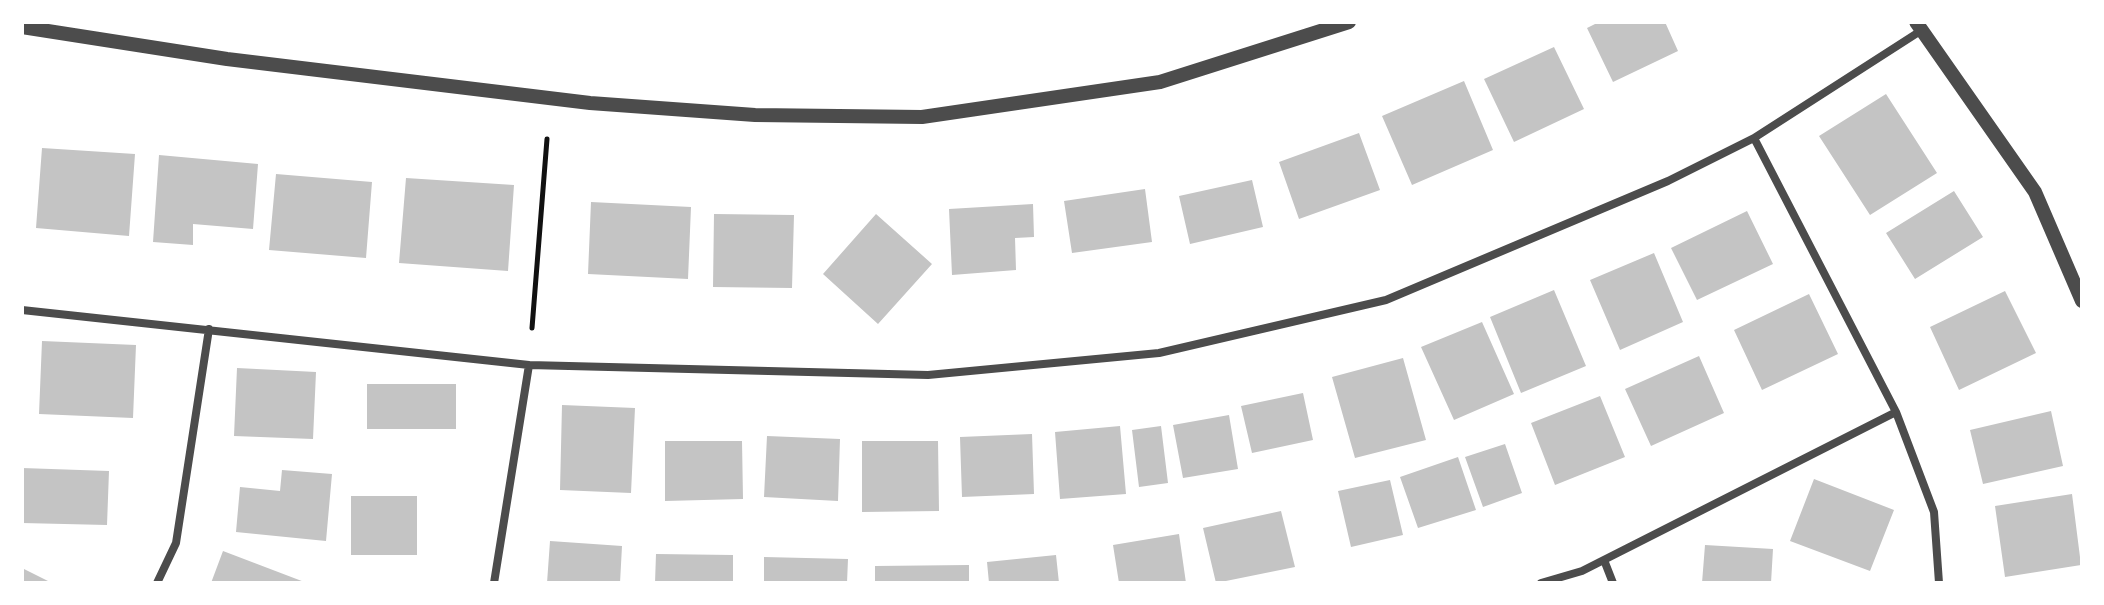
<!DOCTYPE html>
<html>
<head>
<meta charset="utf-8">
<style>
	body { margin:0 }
	#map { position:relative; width:2104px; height:605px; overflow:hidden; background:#fff; font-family:Barlow,sans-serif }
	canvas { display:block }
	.frame { position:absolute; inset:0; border:24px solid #fff; pointer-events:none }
</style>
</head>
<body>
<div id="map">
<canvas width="2104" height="605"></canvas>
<div class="frame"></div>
</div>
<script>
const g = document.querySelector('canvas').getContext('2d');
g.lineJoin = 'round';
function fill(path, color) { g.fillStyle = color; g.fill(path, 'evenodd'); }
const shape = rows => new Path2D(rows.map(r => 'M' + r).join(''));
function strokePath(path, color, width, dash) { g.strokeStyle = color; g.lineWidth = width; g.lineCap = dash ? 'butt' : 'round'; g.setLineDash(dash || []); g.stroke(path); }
fill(shape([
	[1599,22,1665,22,1678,51,1613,82,1587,28],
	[1554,47,1584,109,1514,142,1484,79],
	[1464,81,1493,150,1412,185,1382,116],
	[1886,94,1937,173,1870,215,1819,136],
	[1359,133,1380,190,1299,219,1279,162],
	[42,148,135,154,129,236,36,228],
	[159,155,258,164,253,229,193,224,193,245,153,242],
	[276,174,372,182,366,258,269,250],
	[406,178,514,185,508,271,399,263],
	[1252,180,1263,227,1190,244,1179,196],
	[1145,189,1152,242,1072,253,1064,201],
	[1954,191,1983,237,1915,279,1886,233],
	[591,202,691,207,688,279,588,274],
	[1033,204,1034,237,1015,238,1016,270,952,275,949,209],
	[1747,211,1773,264,1697,300,1671,248],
	[714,214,794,215,792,288,713,287],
	[876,214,932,264,878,324,823,274],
	[1654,253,1683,322,1620,350,1590,280],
	[1554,290,1586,366,1521,393,1490,317],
	[2005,291,2036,353,1959,390,1930,327],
	[1809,294,1838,354,1762,390,1734,330],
	[1482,322,1514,394,1454,420,1421,347],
	[42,341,136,345,133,418,39,414],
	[1699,356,1724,413,1651,446,1625,389],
	[1403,358,1426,440,1355,458,1332,377],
	[237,368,316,372,313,439,234,436],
	[367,384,456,384,456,429,367,429],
	[1303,393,1313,440,1252,453,1241,406],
	[1600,396,1625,457,1555,485,1531,423],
	[562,405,635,408,631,493,560,490],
	[2051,411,2063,466,1983,484,1970,430],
	[1229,415,1238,469,1183,478,1173,425],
	[1120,426,1126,494,1060,499,1055,432],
	[1161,426,1168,483,1139,487,1132,430],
	[1032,434,1034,494,962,497,960,437],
	[767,436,840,439,838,501,764,497],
	[665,441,742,441,743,499,665,501],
	[862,441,938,441,939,511,862,512],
	[1505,444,1522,493,1483,507,1465,457],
	[1458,457,1476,510,1418,528,1400,477],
	[22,468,109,471,107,525,22,523],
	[282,470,332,474,326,541,236,532,240,487,280,491],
	[1814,479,1894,510,1870,571,1790,541],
	[1390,480,1403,535,1351,547,1338,491],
	[2072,494,2081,565,2005,577,1995,506],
	[351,496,417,496,417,555,351,555],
	[1281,511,1295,567,1216,583,1203,528],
	[1179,534,1186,583,1119,583,1113,545],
	[550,541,622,546,620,583,547,583],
	[1705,545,1773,549,1771,583,1702,583],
	[223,551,307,583,211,583],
	[656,554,733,555,733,583,655,583],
	[1056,555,1059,583,989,583,987,562],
	[764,557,848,559,847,583,764,583],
	[969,565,969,583,875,583,875,566],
	[22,568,52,583,22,583]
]), '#c4c4c4');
strokePath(shape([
	[532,328,547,139]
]), '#111', 5);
strokePath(shape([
	[1754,138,1896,412,1934,512,1939,583],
	[22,310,529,365,494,583],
	[529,365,928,375,1159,353,1386,300,1668,181,1754,138,1922,30],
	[1604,560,1613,583],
	[157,583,176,543,209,329],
	[1541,583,1582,571,1896,412]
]), '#4c4c4c', 8);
strokePath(shape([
	[1916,22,2035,192,2082,301],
	[22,27,227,59,590,103,755,115,922,117,1160,82,1349,22]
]), '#4c4c4c', 14);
</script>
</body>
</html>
